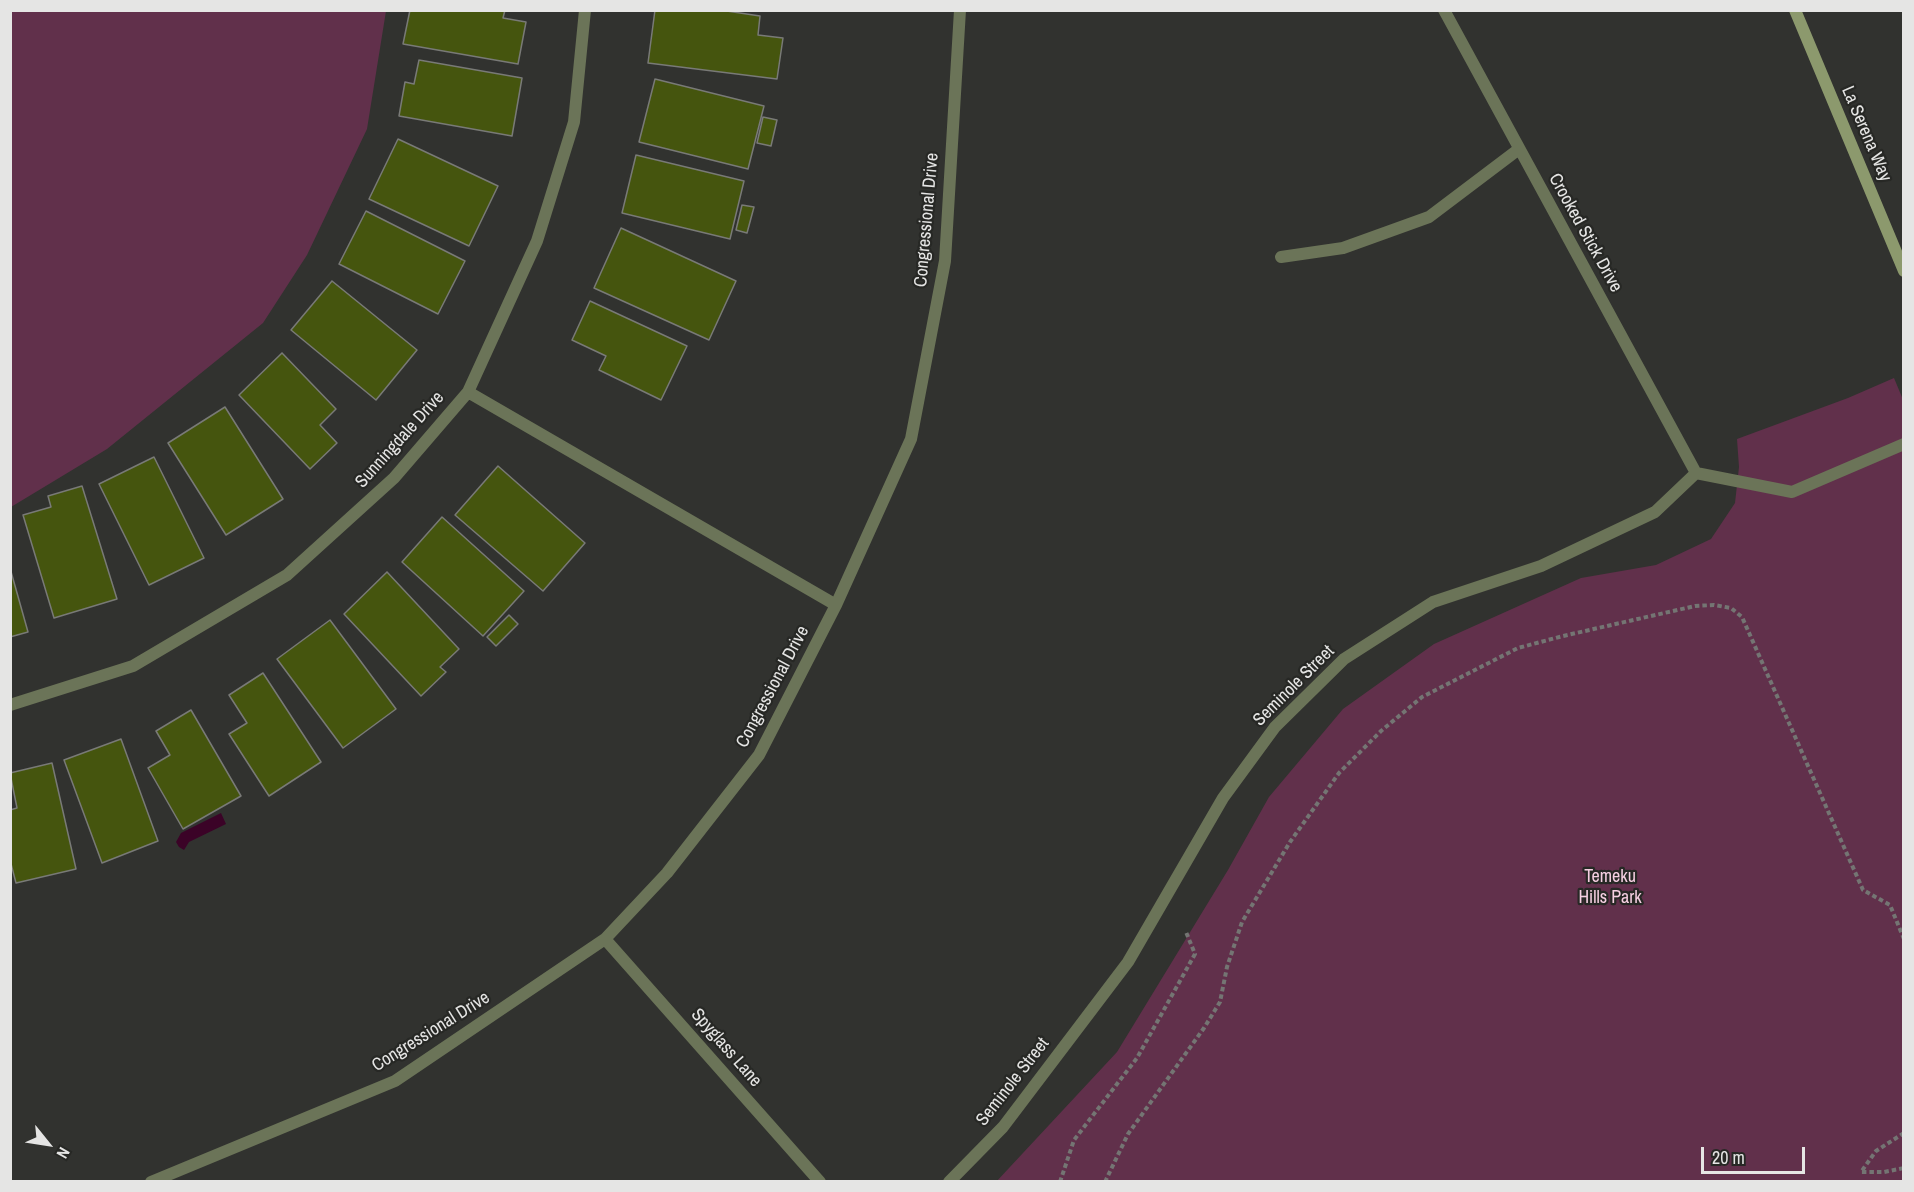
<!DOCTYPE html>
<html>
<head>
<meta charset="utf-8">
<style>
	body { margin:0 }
	#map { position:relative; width:1914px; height:1192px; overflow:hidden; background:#31322f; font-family:"Archivo Narrow",sans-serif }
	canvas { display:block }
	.frame { position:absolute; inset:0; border:12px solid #e5e5e4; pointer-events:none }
	.north { position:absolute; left:18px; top:1114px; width:60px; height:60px; -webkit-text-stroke:4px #272825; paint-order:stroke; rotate:120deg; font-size:16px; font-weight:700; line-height:24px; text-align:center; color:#e5e5e4 }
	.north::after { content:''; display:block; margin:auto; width:21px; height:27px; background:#e5e5e4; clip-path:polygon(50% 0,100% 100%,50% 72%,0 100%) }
	.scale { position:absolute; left:1701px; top:1147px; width:104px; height:27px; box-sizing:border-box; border:3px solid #e5e5e4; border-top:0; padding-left:8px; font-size:18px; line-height:21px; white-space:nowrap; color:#e5e5e4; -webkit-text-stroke:4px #272825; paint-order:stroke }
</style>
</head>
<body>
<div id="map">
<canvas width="1914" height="1192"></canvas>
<div class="frame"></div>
<div class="north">N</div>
<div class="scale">20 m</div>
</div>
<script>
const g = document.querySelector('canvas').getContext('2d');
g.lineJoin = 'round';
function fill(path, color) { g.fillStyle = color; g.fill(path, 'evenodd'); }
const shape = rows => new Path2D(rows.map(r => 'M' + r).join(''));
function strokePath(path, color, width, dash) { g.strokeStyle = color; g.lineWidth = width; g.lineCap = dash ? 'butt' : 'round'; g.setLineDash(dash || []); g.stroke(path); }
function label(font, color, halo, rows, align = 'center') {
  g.font = font + ' "Archivo Narrow",sans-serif'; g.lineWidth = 4.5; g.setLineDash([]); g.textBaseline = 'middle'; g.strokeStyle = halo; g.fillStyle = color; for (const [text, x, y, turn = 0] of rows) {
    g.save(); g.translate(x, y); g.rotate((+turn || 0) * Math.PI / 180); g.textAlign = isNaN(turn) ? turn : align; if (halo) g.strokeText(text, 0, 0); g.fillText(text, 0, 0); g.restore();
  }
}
fill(shape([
	[10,11,386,11,367,129,307,255,263,323,107,449,11,507],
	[1894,378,1904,402,1903,1181,996,1182,1117,1052,1228,870,1269,797,1343,709,1434,644,1581,578,1656,565,1711,539,1735,503,1739,467,1737,439,1848,398]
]), '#61304b');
fill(shape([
	[221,813,226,824,189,842,184,850,179,847,176,842,181,833]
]), '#3b0327');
const building = shape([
	[410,10,505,10,503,18,526,22,518,64,403,44,410,10],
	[655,10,720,10,760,16,758,35,783,38,777,79,648,63,655,10],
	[419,60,522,78,512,136,399,116,405,82,414,84,419,60],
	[655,79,764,106,748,169,639,142,655,79],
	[763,117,777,120,771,146,757,143,763,117],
	[398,139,498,186,469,246,369,199,398,139],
	[636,155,744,181,730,239,622,213,636,155],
	[742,205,754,207,747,233,736,230,742,205],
	[366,211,465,261,438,314,339,264,366,211],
	[621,228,736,281,709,340,594,288,621,228],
	[332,281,417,350,376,400,291,330,332,281],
	[590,301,687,346,661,400,599,370,606,356,572,340,590,301],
	[282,353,336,409,320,425,337,443,310,469,239,395,282,353],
	[225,407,283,499,226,535,168,443,225,407],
	[154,457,204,558,149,585,99,484,154,457],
	[498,466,585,543,543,591,455,515,498,466],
	[82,486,117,599,54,618,23,515,51,507,48,496,82,486],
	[442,517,524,591,483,636,402,562,442,517],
	[10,568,28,632,10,637,10,568],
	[387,572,459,649,440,667,446,672,421,696,344,614,387,572],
	[509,615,518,624,496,646,487,637,509,615],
	[330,620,396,709,343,748,277,659,330,620],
	[263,673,321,762,269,796,229,734,247,723,229,695,263,673],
	[191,710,241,796,183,829,148,768,170,755,156,731,191,710],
	[121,739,158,841,102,863,64,760,121,739],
	[52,763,76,869,16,883,10,860,10,810,17,808,10,773,52,763]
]);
fill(building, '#45550e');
strokePath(building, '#797a77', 1.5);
strokePath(shape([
	[1904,1133,1876,1151,1861,1172,1884,1172,1904,1168],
	[1060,1182,1074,1140,1137,1058,1195,954,1186,932],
	[1105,1182,1128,1134,1204,1028,1220,1002,1227,967,1242,922,1290,842,1339,773,1381,731,1422,697,1518,648,1563,636,1695,606,1714,605,1731,608,1742,617,1863,890,1890,905,1904,939]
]), '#747573', 4, [4.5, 3]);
strokePath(shape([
	[1444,10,1696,473],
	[1281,257,1343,248,1429,217,1519,149],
	[468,392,836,605],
	[10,705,133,666,287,575,394,478,468,392,537,241,574,122,585,10],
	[605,939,820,1182],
	[151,1182,395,1081,605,939,667,873,759,755,836,605,911,439,945,261,960,10],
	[949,1182,1003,1127,1128,962,1223,798,1275,727,1344,659,1433,602,1541,566,1655,512,1696,473,1792,492,1904,444]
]), '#6b7458', 12);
strokePath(shape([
	[1795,10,1904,271]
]), '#8c996d', 12);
label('18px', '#e5e5e4', '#272825', [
	["La Serena Way",1866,134,67],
	["Congressional Drive",927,220,-85],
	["Crooked Stick Drive",1585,233,61],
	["Sunningdale Drive",400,440,-48],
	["Seminole Street",1294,686,-45],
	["Congressional Drive",773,687,-62],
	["Congressional Drive",431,1032,-32],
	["Spyglass Lane",726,1048,49],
	["Seminole Street",1013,1082,-52]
]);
label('18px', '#f6cfe2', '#272825', [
	["Temeku",1610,877],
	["Hills Park",1610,898]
]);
</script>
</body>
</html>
